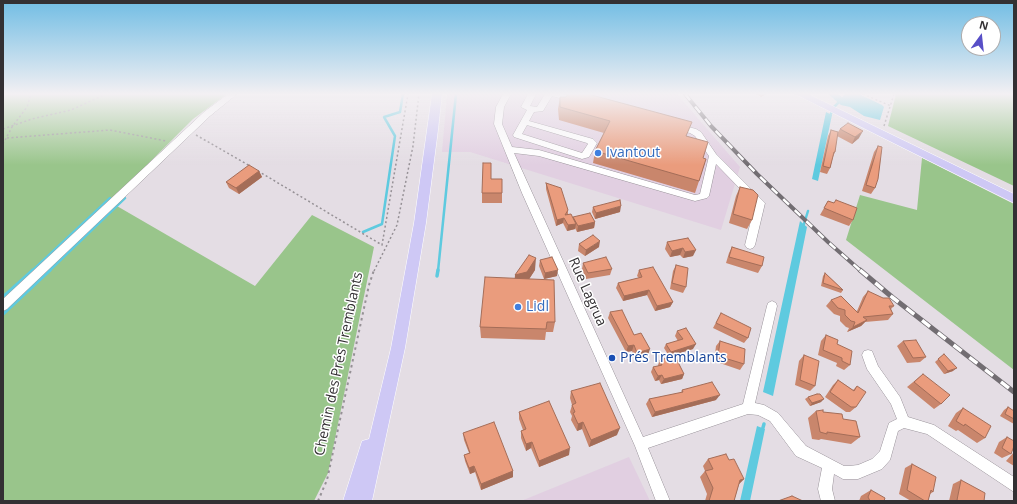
<!DOCTYPE html>
<html>
<head>
<meta charset="utf-8">
<style>
	body { margin:0 }
	#map { position:relative; width:1017px; height:504px; overflow:hidden; background:#e4dde4; font-family:"Open Sans",sans-serif }
	canvas { display:block }
	.frame { position:absolute; inset:0; border:4px solid #333033; pointer-events:none }
	.north { position:absolute; left:961px; top:16px; width:40px; height:40px; box-sizing:border-box; background:#fff; border:1px solid #adacad; border-radius:50%; rotate:15deg; font-size:11px; font-weight:700; line-height:16px; text-align:center; color:#333033 }
	.north::after { content:''; display:block; margin:auto; width:14px; height:18px; background:#584fc7; clip-path:polygon(50% 0,100% 100%,50% 72%,0 100%) }
</style>
</head>
<body>
<div id="map">
<canvas width="1017" height="504"></canvas>
<div class="frame"></div>
<div class="north">N</div>
</div>
<script>
const g = document.querySelector('canvas').getContext('2d');
g.lineJoin = 'round';
function fill(path, color) { g.fillStyle = color; g.fill(path, 'evenodd'); }
const shape = rows => new Path2D(rows.map(r => 'M' + r).join(''));
function strokePath(path, color, width, dash) { g.strokeStyle = color; g.lineWidth = width; g.lineCap = dash ? 'butt' : 'round'; g.setLineDash(dash || []); g.stroke(path); }
function label(font, color, halo, rows, align = 'center') {
  g.font = font + ' "Open Sans",sans-serif'; g.lineWidth = 3; g.setLineDash([]); g.textBaseline = 'middle'; g.strokeStyle = halo; g.fillStyle = color; for (const [text, x, y, turn = 0] of rows) {
    g.save(); g.translate(x, y); g.rotate((+turn || 0) * Math.PI / 180); g.textAlign = isNaN(turn) ? turn : align; if (halo) g.strokeText(text, 0, 0); g.fillText(text, 0, 0); g.restore();
  }
}
fill(shape([
	[447,94,677,94,740,167,721,230,470,152,442,152],
	[629,457,650,501,521,501]
]), '#e1cfe1');
fill(shape([
	[3,94,227,94,193,119,110,202,255,286,312,215,374,247,328,473,314,501,3,501],
	[896,94,1014,94,1014,186,888,126],
	[922,158,1014,204,1014,370,846,240,860,195,917,210]
]), '#99c58b');
fill(shape([
	[828,94,838,94,842,97,849,94,859,94,882,105,884,107,880,120,864,116,850,107,841,105],
	[826,112,832,115,818,181,812,179],
	[800,221,807,227,773,396,763,392],
	[757,426,765,429,750,501,740,501]
]), '#5ecadf');
strokePath(shape([
	[829,118,834,107,847,94],
	[803,227,808,211],
	[363,232,382,224,395,136,384,117,400,112,403,94],
	[32,271,110,198],
	[49,271,125,198],
	[438,271,456,94]
]), '#5ecadf', 2.5);
strokePath(shape([
	[437,276,438,270],
	[3,297,33,270],
	[3,314,50,270],
	[762,431,764,424]
]), '#5ecadf', 3.5);
const minor = shape([
	[228,94,237,94,210,116,7,309,3,311,3,299,204,112,228,94],
	[503,94,511,94,504,107,502,124,512,147,539,150,695,195,700,194,709,156,695,136,690,133,674,129,673,127,677,124,696,129,701,132,716,154,765,203,755,245,753,248,750,249,747,248,745,245,755,204,716,164,709,196,707,198,695,201,539,156,514,153,643,437,743,404,767,306,768,303,772,301,776,303,777,306,755,403,764,405,778,413,806,446,844,466,849,466,858,465,872,459,880,451,889,423,897,419,891,404,867,369,862,355,864,351,868,350,872,351,878,366,900,397,908,417,934,425,1014,477,1014,492,927,434,904,428,898,431,890,460,882,469,858,479,843,479,834,474,832,489,835,501,821,501,818,489,822,468,796,456,770,421,758,415,748,414,648,448,670,501,656,501,635,446,522,193,494,124,496,107,503,94],
	[528,94,536,94,530,106,537,107,545,94,563,94,578,98,578,102,575,102,552,96,543,111,534,112,529,121,593,139,597,143,589,157,582,159,514,137,513,135,527,110,521,107,528,94],
	[527,125,587,143,588,144,582,153,522,134,527,125]
]);
const major = shape([
	[432,94,442,94,438,130,426,223,405,348,372,501,343,501,362,441,369,439,391,348,414,223,432,94],
	[795,94,808,94,1014,194,1014,203,795,94]
]);
strokePath(minor, '#99939a', 1);
strokePath(major, '#fff', 1);
strokePath(shape([
	[863,94,891,106],
	[884,126,894,94],
	[3,129,32,119,71,110,106,94],
	[196,135,250,166],
	[7,138,110,130,166,141],
	[3,144,12,127,27,107,31,94],
	[258,171,382,245,408,94],
	[374,271,397,225,413,146,419,94]
]), '#969196', 1.5, [2, 2.5]);
strokePath(shape([
	[318,501,327,480,369,285,374,270]
]), '#969196', 2, [2.5, 3.5]);
fill(minor, '#fff');
fill(major, '#cec8f5');
const railFar1 = shape([
	[685,94,711,126,757,174,828,242,861,271]
]);
const rail = shape([
	[860,270,892,297,1014,392]
]);
strokePath(railFar1, '#726d72', 4);
strokePath(rail, '#726d72', 5);
strokePath(railFar1, '#fff', 2.5, [8]);
strokePath(rail, '#fff', 3.5, [10]);
fill(shape([
	[756,94,766,94,761,97],
	[560,97,687,137,703,158,699,181,695,193,593,163,595,151,604,133,559,120,558,109],
	[840,129,859,138,852,144,837,136,835,152,833,157,830,168,827,174,820,172,828,136,831,130,838,132],
	[878,146,875,188,871,194,862,191,874,152],
	[259,171,262,177,239,194,229,188,226,182],
	[492,179,502,179,502,203,482,203,482,193],
	[546,183,568,210,568,214,573,218,573,217,595,222,594,228,577,232,575,228,575,229,567,231,563,223,556,226,546,189],
	[740,187,752,220,747,229,729,223,736,196],
	[836,200,853,220,849,226,820,215,828,201,834,203],
	[593,207,620,212,595,219,592,212],
	[688,238,693,256,683,258,680,255,670,257,665,249,667,242],
	[579,244,599,247,585,256,578,251],
	[732,247,762,266,758,273,726,263,729,253],
	[540,260,557,276,544,279,539,266],
	[583,263,612,269,610,275,586,279,582,269],
	[676,265,686,287,683,293,670,289,673,271],
	[535,270,529,279,555,322,553,332,546,332,545,340,481,338,480,327,515,278,515,275],
	[639,270,673,302,670,307,655,311,647,295,623,301,616,288,618,283,639,278,637,276],
	[825,273,843,290,841,293,821,286,823,276],
	[868,291,894,306,891,309,893,314,888,320,865,322,861,326,847,332,849,328,846,327,840,321,840,316,834,314,826,306,831,300,857,311,863,297],
	[610,312,634,335,648,355,635,359,632,351,626,352,608,318],
	[721,313,748,338,744,343,713,328],
	[677,331,693,349,669,356,664,348,666,344,678,341,675,336],
	[826,335,837,344,850,365,844,370,836,366,837,363,818,355,821,341],
	[720,341,744,364,740,370,714,361,716,346],
	[903,341,926,357,920,362,907,363,897,346],
	[944,354,953,371,944,374,935,362],
	[804,355,815,386,810,391,795,385,799,361],
	[660,360,684,374,682,379,661,384,659,380,655,381,651,372,653,367,658,366,658,365],
	[923,374,941,404,934,409,907,387],
	[838,380,853,390,857,386,856,407,850,412,846,412,825,397,833,385],
	[682,390,716,400,652,417,646,404,649,399,681,393],
	[571,391,617,435,589,447,582,429,577,431,571,420,572,416,570,412,572,405,570,398],
	[808,397,821,402,810,406,805,399],
	[1008,407,1014,411,1014,424,1000,416,1004,410],
	[963,408,985,438,977,443,958,430,956,431,948,426,956,413],
	[816,411,823,412,843,419,860,437,851,444,821,439,819,440,812,439,808,418],
	[519,412,569,455,539,467,531,448,526,451,521,438,521,431,523,430,519,419],
	[463,433,513,471,513,477,481,490,475,472,470,474,465,461,464,455,469,453,464,440],
	[1007,437,1011,454,1002,458,994,453,999,442],
	[1014,452,1014,466,1006,461],
	[708,459,729,460,744,479,739,484,734,501,705,501,707,494,700,477,705,471,703,466],
	[912,464,933,492,930,494,928,501,911,501,899,494,905,468],
	[961,480,984,501,949,501,953,484],
	[871,490,884,501,859,501,861,496]
]), '#c9866c');
fill(shape([
	[762,94,766,94,761,97],
	[863,131,859,138,852,144,855,137],
	[259,171,262,177,239,194,236,188],
	[621,206,620,212,595,219,596,213],
	[564,218,563,223,556,226,557,220],
	[595,222,594,228,577,232,578,226],
	[576,224,575,229,567,231,568,225],
	[600,241,599,247,585,256,586,250],
	[683,248,680,255,670,257,672,251],
	[696,250,693,256,683,258,685,252],
	[536,258,535,270,526,284,514,287,515,275],
	[558,270,557,276,544,279,545,273],
	[649,290,647,295,623,301,624,296],
	[673,302,670,307,655,311,657,306],
	[867,320,861,326,847,332,853,327],
	[696,344,693,349,669,356,671,352],
	[634,345,632,351,626,352,628,346],
	[650,349,648,355,635,359,637,353],
	[957,368,953,371,944,374,948,371],
	[684,374,682,379,661,384,664,379],
	[662,375,659,380,655,381,658,376],
	[720,395,716,400,652,417,655,412],
	[824,399,821,402,810,406,812,403],
	[583,422,582,429,577,431,578,424],
	[620,428,617,435,589,447,591,440],
	[532,442,531,448,526,451,526,444],
	[570,448,569,455,539,467,539,461],
	[474,466,475,472,470,474,469,468],
	[513,471,513,477,481,490,481,484],
	[744,479,738,485,740,480]
]), '#a46d58');
const building = shape([
	[568,94,588,94,692,122,686,136,708,142,703,158,706,159,699,181,595,151,610,121,560,107,560,97,566,97,568,94],
	[848,123,863,131,855,137,840,129,848,123],
	[831,130,838,132,835,152,834,152,830,168,823,166,831,130],
	[878,146,882,147,878,179,875,188,866,185,878,146],
	[483,163,491,163,491,179,502,179,502,193,482,193,483,163],
	[249,165,259,171,236,188,226,182,249,165],
	[546,183,561,188,568,210,565,215,571,214,576,224,568,225,564,218,557,220,546,183],
	[740,187,753,190,758,195,752,220,733,214,740,187],
	[620,200,621,206,596,213,593,207,620,200],
	[836,200,857,208,853,220,824,208,828,201,834,203,836,200],
	[590,213,595,222,578,226,573,217,590,213],
	[593,235,600,241,586,250,579,244,593,235],
	[688,238,696,250,685,252,683,248,672,251,667,242,688,238],
	[732,247,764,257,762,266,729,257,732,247],
	[529,255,536,258,527,272,515,275,529,255],
	[552,257,558,270,545,273,540,260,552,257],
	[606,257,612,269,588,273,583,263,606,257],
	[676,265,688,268,686,287,672,283,676,265],
	[653,267,673,302,657,306,649,290,624,296,618,283,642,277,639,270,653,267],
	[825,273,843,290,823,283,825,273],
	[485,277,554,280,555,322,547,322,546,329,480,327,485,277],
	[868,291,883,298,889,298,894,306,889,306,893,314,863,317,867,320,853,327,855,322,851,321,845,315,845,310,838,308,831,300,841,296,858,313,868,291],
	[622,310,634,335,641,333,650,349,637,353,634,345,628,346,610,312,622,310],
	[721,313,751,328,748,338,716,323,721,313],
	[686,328,696,344,671,352,666,344,683,339,677,331,686,328],
	[826,335,838,340,837,344,852,351,850,365,842,361,842,358,823,350,826,335],
	[916,340,926,357,913,358,903,341,916,340],
	[720,341,745,349,744,364,718,356,720,341],
	[944,354,957,368,948,371,938,359,944,354],
	[804,355,819,361,815,386,800,380,804,355],
	[675,356,684,374,664,379,662,375,658,376,653,367,662,365,660,360,675,356],
	[923,374,950,395,941,404,914,382,923,374],
	[838,380,854,391,857,386,866,392,856,407,851,407,830,392,838,380],
	[712,382,720,395,655,412,649,399,683,392,682,390,712,382],
	[600,383,620,428,591,440,583,422,578,424,573,413,575,412,572,405,576,403,571,391,600,383],
	[817,394,820,394,824,399,812,403,808,397,817,394],
	[549,401,570,448,539,461,532,442,526,444,521,431,526,429,519,412,549,401],
	[1008,407,1014,411,1014,419,1005,414,1008,407],
	[963,408,991,426,985,438,965,424,964,426,956,421,963,408],
	[823,410,823,412,842,414,843,419,856,421,860,437,827,432,827,434,820,432,816,411,823,410],
	[494,422,513,471,481,484,474,466,469,468,464,455,470,453,463,433,494,422],
	[1007,437,1014,441,1014,446,1011,454,1002,448,1007,437],
	[726,454,729,460,734,459,744,479,740,480,734,501,709,501,713,488,705,471,713,469,708,459,726,454],
	[912,464,936,477,933,492,931,490,928,501,925,501,907,490,912,464],
	[961,480,985,493,984,501,959,501,957,500,961,480],
	[871,490,885,498,884,501,870,501,868,497,871,490],
	[792,496,803,501,778,501,792,496]
]);
fill(building, '#ea9c7d');
strokePath(building, '#a46d58', 1);
const sky = g.createLinearGradient(0, 0, 0, 165);
sky.addColorStop(0, '#71bde4');
sky.addColorStop(0.57, '#f3f0f3');
sky.addColorStop(1, '#f3f0f300');
g.fillStyle = sky;
g.fillRect(0, 0, 1017, 165);
for (const [x, y, r, color] of [
	[598,153,4,"#3f7fe0"],
	[518,307,4,"#3f7fe0"],
	[612,358,4,"#1a4fb4"]
]) { const dot = new Path2D(); dot.arc(x, y, r, 0, 2 * Math.PI); g.fillStyle = color; g.fill(dot); strokePath(dot, '#fff', 1.5); }
label('14px', '#366cbe', '#fff', [
	["Ivantout",606,153],
	["Lidl",526,307]
], 'left');
label('14px', '#333033', '#fff', [
	["Rue Lagrua",587,292,66],
	["Chemin des Prés Tremblants",339,364,-78]
]);
label('14px', '#164399', '#fff', [
	["Prés Tremblants",620,358]
], 'left');
</script>
</body>
</html>
